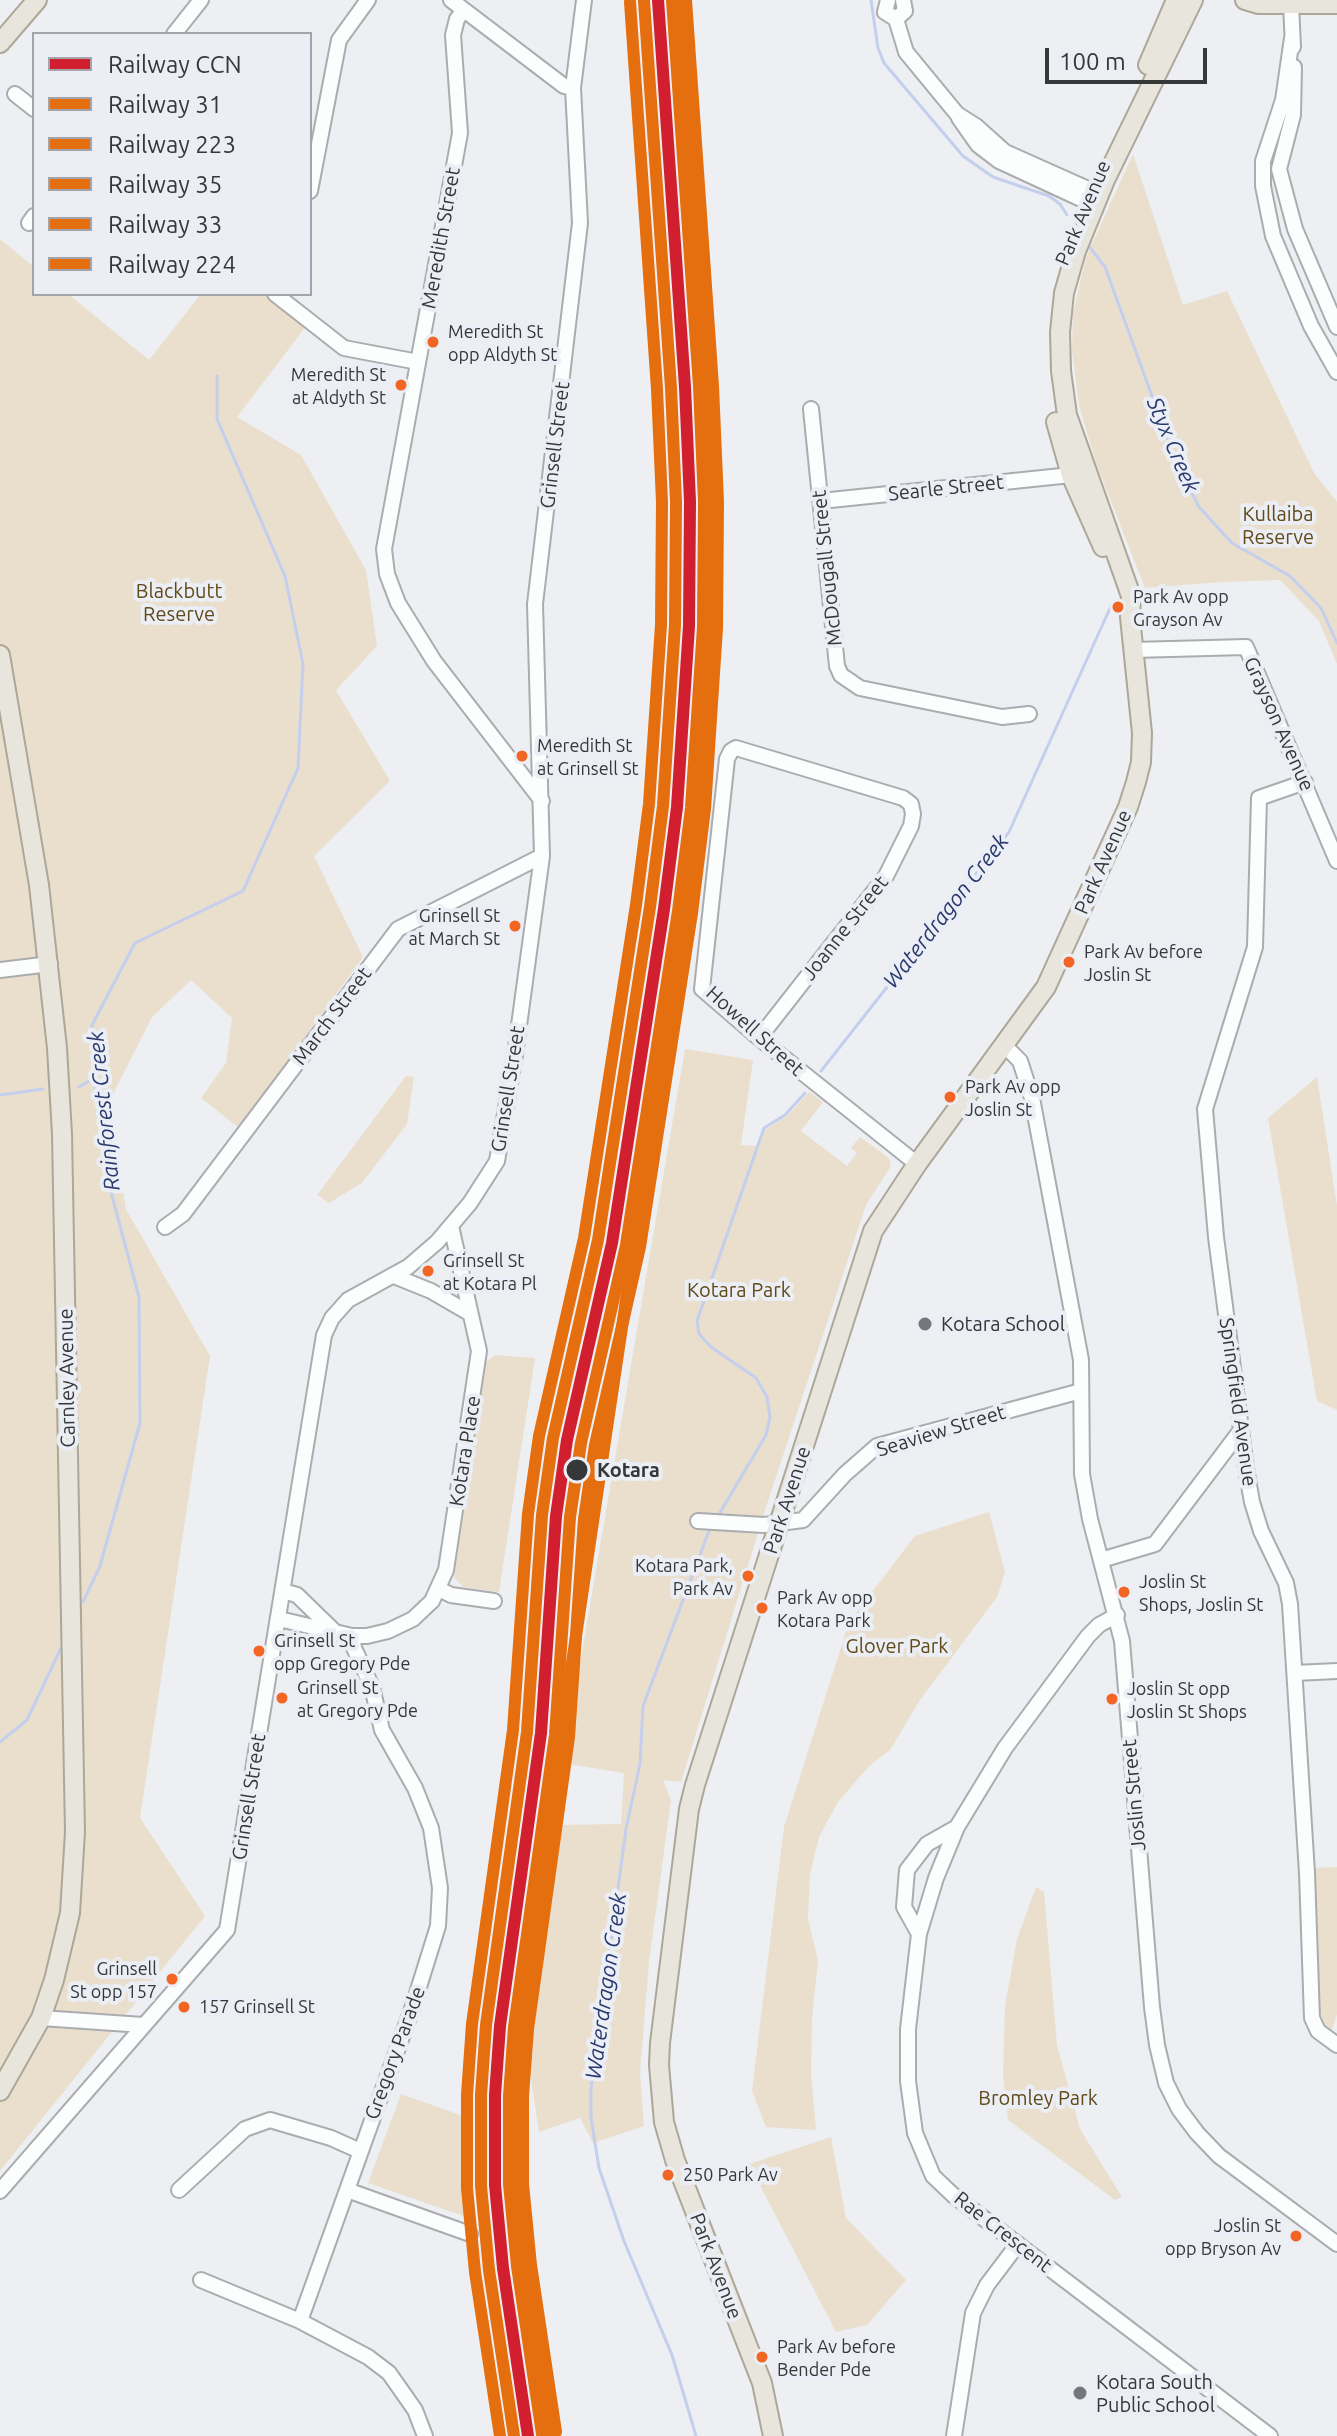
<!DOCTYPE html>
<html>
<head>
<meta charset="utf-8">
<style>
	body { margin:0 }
	#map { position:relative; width:1337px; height:2436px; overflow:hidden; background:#edeff3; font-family:Ubuntu,sans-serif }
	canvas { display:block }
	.legend { position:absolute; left:32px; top:32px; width:280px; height:264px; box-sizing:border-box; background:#ebeef5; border:2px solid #a3a5aa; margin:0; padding:10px 14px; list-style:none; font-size:24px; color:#363739 }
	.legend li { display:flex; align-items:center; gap:16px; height:40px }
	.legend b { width:40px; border:2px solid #a3a5aa }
	.scale { position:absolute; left:1045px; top:48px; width:162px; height:36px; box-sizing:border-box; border:4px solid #363739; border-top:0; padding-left:10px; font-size:24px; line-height:28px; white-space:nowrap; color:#363739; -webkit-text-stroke:6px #ebeef5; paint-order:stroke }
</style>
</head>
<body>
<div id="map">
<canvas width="1337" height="2436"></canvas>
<ul class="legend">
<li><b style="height:10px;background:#d11f2f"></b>Railway CCN</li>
<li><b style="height:10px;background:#e56e0f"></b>Railway 31</li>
<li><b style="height:10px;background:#e56e0f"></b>Railway 223</li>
<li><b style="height:10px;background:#e56e0f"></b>Railway 35</li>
<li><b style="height:10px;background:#e56e0f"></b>Railway 33</li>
<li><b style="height:10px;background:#e56e0f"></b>Railway 224</li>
</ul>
<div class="scale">100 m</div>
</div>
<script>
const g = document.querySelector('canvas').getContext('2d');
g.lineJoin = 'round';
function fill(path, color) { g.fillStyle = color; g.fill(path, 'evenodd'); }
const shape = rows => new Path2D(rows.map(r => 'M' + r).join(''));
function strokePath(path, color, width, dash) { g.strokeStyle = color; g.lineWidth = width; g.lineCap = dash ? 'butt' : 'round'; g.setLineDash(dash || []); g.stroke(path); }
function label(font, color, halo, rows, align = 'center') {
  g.font = font + ' Ubuntu,sans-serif'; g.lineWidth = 8; g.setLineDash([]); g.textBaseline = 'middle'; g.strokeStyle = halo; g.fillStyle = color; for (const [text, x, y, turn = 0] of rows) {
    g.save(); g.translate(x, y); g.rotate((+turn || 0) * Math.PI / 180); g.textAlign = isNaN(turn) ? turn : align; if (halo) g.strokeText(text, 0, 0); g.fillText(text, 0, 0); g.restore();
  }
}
fill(shape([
	[1133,154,1183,305,1227,291,1314,473,1337,502,1337,664,1319,621,1280,580,1223,582,1145,588,1096,463,1079,405,1072,351,1073,313,1086,257],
	[0,239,34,267,34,294,68,294,149,360,201,294,275,294,310,321,237,417,301,455,366,570,377,646,336,690,390,781,314,856,363,957,239,1128,201,1098,226,1063,232,1018,191,980,152,1017,108,1104,126,1209,210,1356,140,1818,205,1916,0,2171],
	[685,1049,753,1060,741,1145,756,1146,766,1129,787,1116,809,1092,823,1102,801,1131,847,1166,857,1153,851,1148,860,1137,889,1158,891,1166,866,1205,767,1504,681,1782,663,1780,671,1800,649,1962,640,2073,644,2126,593,2143,580,2118,539,2132,526,2045,558,1825,621,1824,624,1773,563,1763],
	[406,1076,414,1077,407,1124,362,1183,329,1203,317,1195],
	[1317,1077,1337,1206,1337,1410,1317,1401,1268,1118],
	[495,1355,535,1358,499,1592,463,1587,454,1577,486,1362],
	[989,1512,1005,1572,997,1597,920,1700,890,1750,869,1766,838,1802,819,1837,810,1874,808,1919,818,1961,812,2018,811,2074,816,2130,766,2127,752,2091,784,1827,849,1622,915,1536],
	[1337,1867,1337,2014,1332,2030,1325,2024,1320,2013,1315,1868],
	[1036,1887,1044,1892,1057,2045,1080,2129,1122,2197,1115,2200,1008,2120,1003,2075,1005,2006,1017,1939],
	[401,2094,466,2117,469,2218,368,2183],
	[831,2137,846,2218,906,2280,867,2325,836,2332,749,2164]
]), '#e9dfcc');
strokePath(shape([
	[871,0,878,48,884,63,963,156,993,177,1049,196,1060,204,1067,215],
	[1089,246,1105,267,1175,459,1199,507,1232,543,1290,576,1321,608,1337,643],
	[821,1071,1009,832,1111,606],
	[79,1087,93,1079],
	[0,1095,43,1089],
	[718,1516,766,1435,770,1417,767,1397,756,1378,711,1347,699,1334,697,1321,764,1128,785,1115,805,1093],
	[83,1602,100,1566,140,1423,139,1297,107,1177,94,1079,92,1025,135,943,243,891,298,768,303,664,285,576,217,419,217,376],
	[0,1742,27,1720,61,1648],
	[696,2436,672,2355,624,2241,599,2168,591,2118,591,2089,626,1829,640,1764,643,1706,709,1531]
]), '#c3cfed', 3);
const minor = shape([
	[451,0,564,86,573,88],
	[888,0,885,12,896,19,906,52,957,114,976,126,1005,152,1099,194],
	[1291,4,1293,47],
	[464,10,457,19,453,35,460,133,384,549,387,574,398,603,434,661,542,801],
	[896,19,905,11,903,0],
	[174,34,201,0],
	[1292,38,1283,100,1263,161,1263,186,1273,236,1311,326,1337,372],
	[1294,67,1293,115,1279,169,1295,229,1337,327],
	[15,94,34,109],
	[959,118,978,145,999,161,1094,205],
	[310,191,339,40,368,0],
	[29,223,34,216],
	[275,294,344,348,418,362],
	[811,409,837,666,841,675,860,688,1002,717,1029,714],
	[821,501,1071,475],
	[1133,650,1246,647,1337,861],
	[1305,782,1259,798,1255,947,1205,1109,1216,1237,1246,1468,1252,1502,1261,1531,1286,1583,1290,1604,1307,1873,1312,2018,1318,2031,1337,2045],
	[0,970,50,964],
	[759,1038,886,876,911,826,913,814,911,804,903,798,736,748,731,751,727,759,702,989,759,1038,917,1164],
	[1005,1046,1020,1061,1032,1098,1081,1360,1082,1474,1090,1519,1122,1641,1152,2007,1157,2045,1166,2083,1179,2109,1197,2133,1219,2156,1337,2244],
	[165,1227,183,1214,398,929,542,856],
	[394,1276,431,1291,469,1313],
	[698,1521,764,1525,803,1520,845,1474,877,1446,1081,1391],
	[1101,1560,1155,1544,1241,1430],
	[439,1589,451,1595,494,1601],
	[283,1591,297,1595,334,1631],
	[1117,1615,1099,1625,1088,1636,1005,1748,957,1827,936,1878,919,1934,908,2029,908,2081,915,2133,933,2176,953,2195,1270,2436],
	[279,1619,352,1636,354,1648,372,1687,382,1730,415,1788,431,1828,440,1888,438,1926,413,2006,300,2321],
	[352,1636,367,1636,388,1631,413,1619,432,1601,446,1570,479,1351,451,1226],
	[1295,1673,1337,1671],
	[919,1934,904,1907,907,1870,927,1844,957,1827],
	[41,2018,143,2025],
	[179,2190,245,2129,270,2120,331,2138,360,2151],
	[347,2190,470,2234],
	[0,2191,227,1930,324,1335,332,1318,348,1300,408,1267,437,1242,470,1203,497,1161,515,1055,542,856,535,604,580,223,573,88,584,0],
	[201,2280,300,2321,368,2357,389,2373,415,2410,425,2436],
	[954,2436,973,2313,987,2285,1018,2244]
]);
const major = shape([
	[1245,0,1258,4,1337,4],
	[0,43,37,0],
	[1148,65,1176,0],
	[1056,422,1071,475,1103,547],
	[0,655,39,885,57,1048,62,1134,75,1832,70,1913,54,1980,41,2018,0,2091],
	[773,2436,762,2383,675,2160,664,2122,659,2065,660,2043,689,1809,695,1785,873,1231,917,1164,1046,987,1128,807,1136,782,1141,762,1142,733,1130,617,1131,596,1067,415,1061,371,1060,332,1064,293,1076,251,1105,180,1193,0]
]);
strokePath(minor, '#abacaf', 18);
strokePath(major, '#ada799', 22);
strokePath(minor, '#fcfdfd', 14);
strokePath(major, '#e8e5dc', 18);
strokePath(shape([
	[528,2436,503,2268,495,2185,495,2095,500,2026,541,1733,556,1516,567,1440,612,1243,664,909,677,807,689,626,690,502,685,387,658,0]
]), '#d11f2f', 12);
strokePath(shape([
	[542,2434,517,2266,509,2184,509,2096,514,2027,555,1735,570,1517,581,1443,626,1245,678,911,691,808,703,627,704,502,699,386,672,0]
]), '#e56e0f', 12);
strokePath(shape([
	[514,2436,489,2270,481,2186,481,2095,486,2025,527,1732,542,1515,553,1438,598,1240,650,907,663,806,675,625,676,502,671,388,644,1]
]), '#e56e0f', 12);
strokePath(shape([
	[556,2432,531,2265,523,2184,523,2096,528,2029,569,1737,584,1519,595,1445,640,1247,692,913,705,809,717,628,718,502,713,386,686,0]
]), '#e56e0f', 12);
strokePath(shape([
	[500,2436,475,2272,467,2188,467,2095,472,2024,513,1730,528,1514,539,1436,584,1238,636,905,649,804,661,625,662,502,657,389,630,2]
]), '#e56e0f', 12);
strokePath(shape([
	[550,2434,524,2269,517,2181,520,2031,541,1871,688,884,709,632,710,504,706,389,678,0]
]), '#e56e0f', 12);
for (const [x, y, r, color] of [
	[433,342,7,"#f26522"],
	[401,385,7,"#f26522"],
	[1118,607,7,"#f26522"],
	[522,756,7,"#f26522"],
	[515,926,7,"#f26522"],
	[1069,962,7,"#f26522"],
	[950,1097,7,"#f26522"],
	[428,1271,7,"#f26522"],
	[925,1324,8,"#76777a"],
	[577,1470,12,"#363739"],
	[748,1576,7,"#f26522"],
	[1124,1592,7,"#f26522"],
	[762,1608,7,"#f26522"],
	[259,1651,7,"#f26522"],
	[282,1698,7,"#f26522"],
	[1112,1699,7,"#f26522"],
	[172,1979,7,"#f26522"],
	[184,2007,7,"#f26522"],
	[668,2175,7,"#f26522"],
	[1296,2236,7,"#f26522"],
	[762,2357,7,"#f26522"],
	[1080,2393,8,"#76777a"]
]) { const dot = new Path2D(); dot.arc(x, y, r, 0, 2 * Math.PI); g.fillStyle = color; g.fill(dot); strokePath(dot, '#ebeef5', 3); }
label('18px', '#363739', '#ebeef5', [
	["Meredith St",448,332],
	["opp Aldyth St",448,355],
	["Meredith St",386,375,"right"],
	["at Aldyth St",386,398,"right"],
	["Park Av opp",1133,597],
	["Grayson Av",1133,620],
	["Meredith St",537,746],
	["at Grinsell St",537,769],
	["Grinsell St",500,916,"right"],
	["at March St",500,939,"right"],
	["Park Av before",1084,952],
	["Joslin St",1084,975],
	["Park Av opp",965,1087],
	["Joslin St",965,1110],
	["Grinsell St",443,1261],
	["at Kotara Pl",443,1284],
	["Kotara Park,",733,1566,"right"],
	["Park Av",733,1589,"right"],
	["Joslin St",1139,1582],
	["Shops, Joslin St",1139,1605],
	["Park Av opp",777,1598],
	["Kotara Park",777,1621],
	["Grinsell St",274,1641],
	["opp Gregory Pde",274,1664],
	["Grinsell St",297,1688],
	["at Gregory Pde",297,1711],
	["Joslin St opp",1127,1689],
	["Joslin St Shops",1127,1712],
	["Grinsell",157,1969,"right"],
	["St opp 157",157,1992,"right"],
	["157 Grinsell St",199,2007],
	["250 Park Av",683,2175],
	["Joslin St",1281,2226,"right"],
	["opp Bryson Av",1281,2249,"right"],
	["Park Av before",777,2347],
	["Bender Pde",777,2370]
], 'left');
label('20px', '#363739', '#ebeef5', [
	["Park Avenue",1083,213,-67],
	["Meredith Street",441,238,-80],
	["Grinsell Street",555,445,-83],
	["Searle Street",946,488,-6],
	["McDougall Street",827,568,-96],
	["Grayson Avenue",1279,724,66],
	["Park Avenue",1103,862,-66],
	["Joanne Street",845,928,-52],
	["March Street",332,1016,-53],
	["Howell Street",755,1031,42],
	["Grinsell Street",508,1089,-81],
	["Carnley Avenue",67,1378,-91],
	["Springfield Avenue",1238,1402,82],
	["Seaview Street",941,1431,-17],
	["Kotara Place",465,1451,-81],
	["Park Avenue",787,1500,-72],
	["Joslin Street",1134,1795,-95],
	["Grinsell Street",249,1797,-81],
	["Gregory Parade",395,2053,-70],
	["Rae Crescent",1003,2232,38],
	["Park Avenue",716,2266,69]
]);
label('20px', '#624a18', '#ebeef5', [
	["Kullaiba",1278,514],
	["Reserve",1278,537],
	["Blackbutt",179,591],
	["Reserve",179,614],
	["Kotara Park",739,1290],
	["Glover Park",897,1646],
	["Bromley Park",1038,2098]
]);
label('20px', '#363739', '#ebeef5', [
	["Kotara School",941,1324],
	["Kotara South",1096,2382],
	["Public School",1096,2405]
], 'left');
label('bold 20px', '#363739', '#ebeef5', [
	["Kotara",597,1470]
], 'left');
label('italic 22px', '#29396d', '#ebeef5', [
	["Styx Creek",1173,445,67],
	["Waterdragon Creek",946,911,-52],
	["Rainforest Creek",104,1111,-96],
	["Waterdragon Creek",606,1986,-82]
]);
</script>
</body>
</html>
